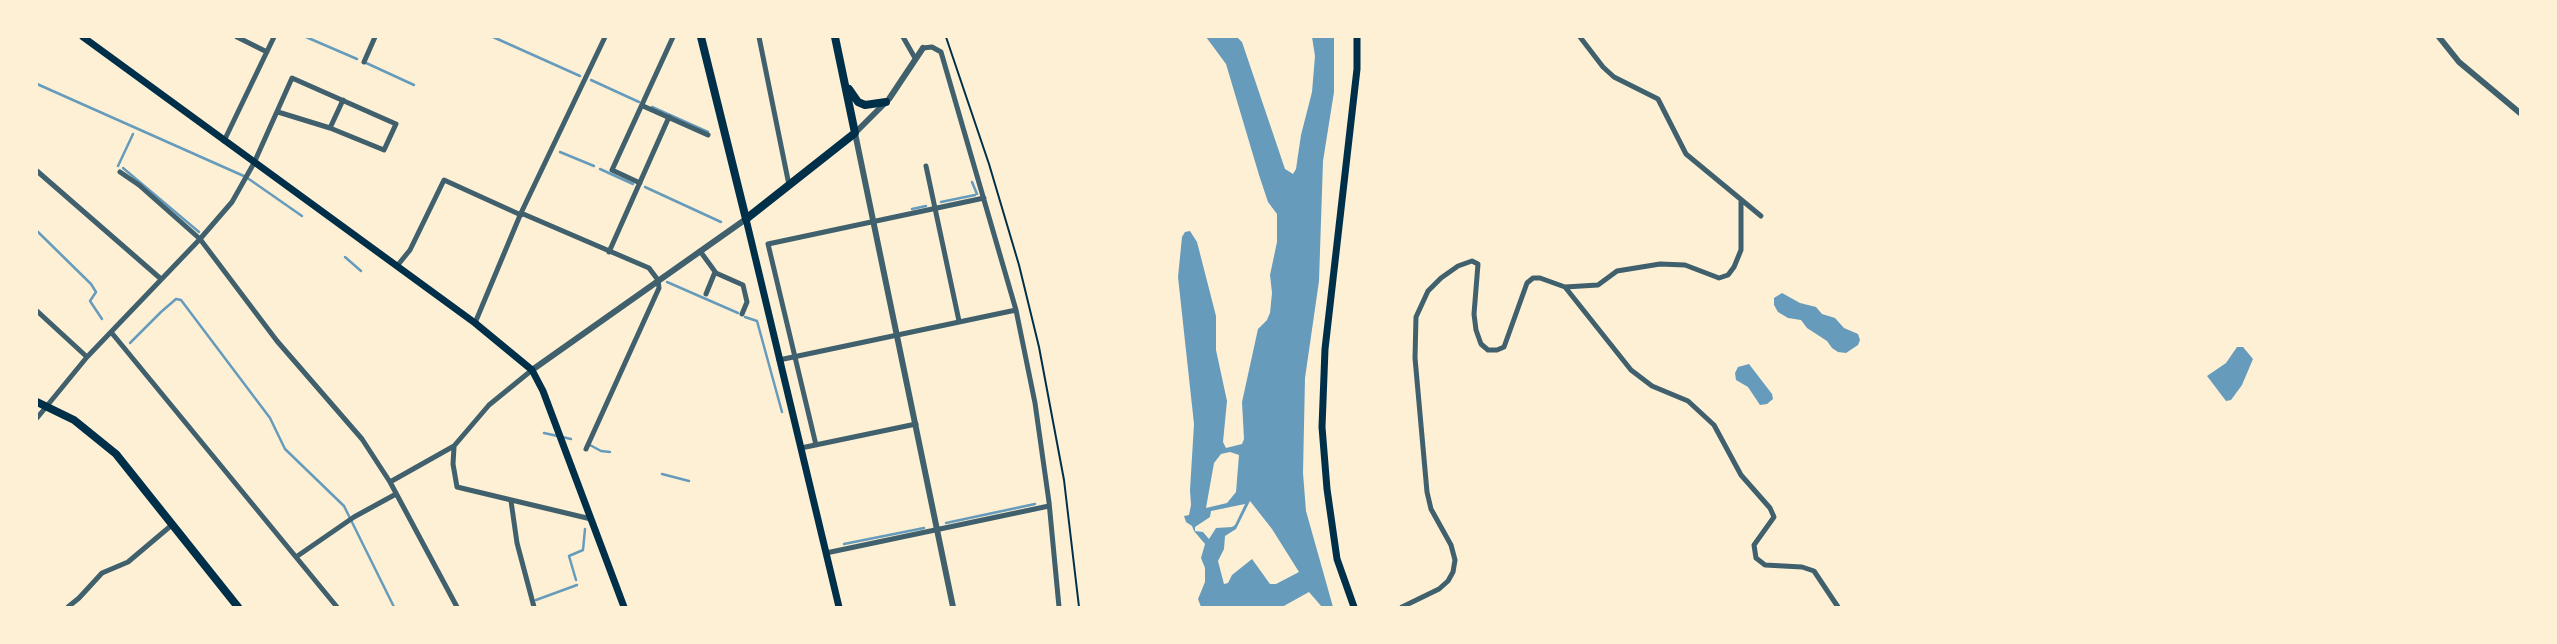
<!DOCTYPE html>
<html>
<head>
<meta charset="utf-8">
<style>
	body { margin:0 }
	#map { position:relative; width:2557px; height:644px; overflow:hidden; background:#fdf0d5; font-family:"Titillium Web",sans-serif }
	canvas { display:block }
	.frame { position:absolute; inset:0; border:38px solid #fdf0d5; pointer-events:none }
</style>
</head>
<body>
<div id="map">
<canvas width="2557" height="644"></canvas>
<div class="frame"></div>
</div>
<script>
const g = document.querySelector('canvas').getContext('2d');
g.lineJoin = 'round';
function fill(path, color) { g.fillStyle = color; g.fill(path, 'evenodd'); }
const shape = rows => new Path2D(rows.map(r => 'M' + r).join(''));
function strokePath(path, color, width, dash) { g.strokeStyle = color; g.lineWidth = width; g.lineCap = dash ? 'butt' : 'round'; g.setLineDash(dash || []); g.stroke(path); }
fill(shape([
	[1206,37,1237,37,1242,42,1285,169,1293,174,1296,169,1301,135,1312,92,1315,56,1312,37,1334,37,1334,92,1323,161,1319,281,1305,378,1303,473,1306,511,1333,607,1322,607,1309,592,1282,607,1201,607,1198,599,1205,582,1205,568,1201,558,1205,544,1194,531,1192,526,1186,522,1184,516,1189,515,1191,505,1190,490,1194,424,1178,277,1182,237,1185,232,1190,231,1197,242,1216,316,1216,350,1227,401,1223,442,1226,448,1242,444,1244,439,1242,402,1258,329,1267,320,1270,313,1272,293,1270,275,1277,242,1277,214,1268,202,1259,175,1226,64],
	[1230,452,1239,455,1236,492,1227,503,1206,508,1214,463,1221,454],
	[1250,501,1272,529,1299,572,1276,584,1270,584,1252,559,1232,575,1228,583,1224,584,1218,561,1224,549,1225,536,1236,529],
	[1245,504,1235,525,1232,527,1216,528,1209,539,1203,532,1195,531,1195,527,1210,517,1211,511],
	[1782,293,1800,303,1816,307,1822,314,1835,318,1844,328,1858,334,1860,340,1858,345,1846,353,1838,352,1832,348,1827,341,1807,328,1801,320,1788,318,1778,312,1774,305,1774,298],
	[2237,347,2243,347,2253,359,2242,385,2231,400,2226,401,2207,376,2226,363],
	[1749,364,1772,394,1773,399,1767,404,1760,405,1748,387,1736,380,1735,373,1738,367]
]), '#669bbc');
strokePath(shape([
	[306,37,357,59],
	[493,37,580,76],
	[364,62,414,85],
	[591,80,639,102],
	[37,84,246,177,302,216],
	[652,107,708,132],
	[560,152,594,166],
	[118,166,133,134],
	[123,168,199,232],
	[600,169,633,184],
	[972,182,977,194],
	[645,187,721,222],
	[941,202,975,195],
	[912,209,926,206],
	[37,231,91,284,96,292,90,301,102,319],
	[345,257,361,271],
	[667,282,738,313],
	[745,317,757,321,782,412],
	[130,343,161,312,176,299,181,300,270,418,285,449,344,506,394,607],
	[544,433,571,439],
	[588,444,601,451,610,452],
	[662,474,689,481],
	[946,523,1035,504],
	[844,544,924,528],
	[576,580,569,556,583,550,585,529],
	[536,600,577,585]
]), '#669bbc', 2.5);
strokePath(shape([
	[946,37,989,164,1019,265,1039,347,1064,480,1079,607]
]), '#003049', 2);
strokePath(shape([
	[237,37,267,52],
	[759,37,789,185],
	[903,37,915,58],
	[1580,37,1603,67,1614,77,1658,99,1686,154,1761,216],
	[923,48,932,47,941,52,1016,310,1035,403,1049,502,1059,607],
	[364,62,375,37],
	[643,106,708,135],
	[330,128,343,100],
	[224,141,274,37],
	[926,166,959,321],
	[37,171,161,279],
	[120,172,139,185,200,239,277,341,362,439,390,482,457,607],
	[640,183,612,170,673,37],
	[521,213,649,268,658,280,659,288,586,449],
	[700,251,716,273,743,285,747,302,742,314],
	[609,252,669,117],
	[397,266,410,250,444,180,521,215],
	[1565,287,1598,285,1617,271,1660,264,1685,265,1719,278,1728,275,1734,267,1741,250,1741,202],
	[706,294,715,272],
	[37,311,87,357],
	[475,323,521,213,605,37],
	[111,332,337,607],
	[779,360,1016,310],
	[37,418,87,357,200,239,232,202,254,163,292,78,396,124,384,150,330,128,278,112],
	[816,445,768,244,984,198],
	[454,447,453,464,457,487,591,519],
	[801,448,916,424],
	[390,482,454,446,489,405,532,370],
	[511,501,517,543,534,607],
	[826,553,1049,506],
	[296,557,354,517,396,494],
	[68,607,79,598,102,573,128,562,173,524],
	[1402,607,1439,589,1448,581,1453,572,1455,560,1451,545,1431,509,1427,492,1415,358,1416,317,1428,291,1441,278,1458,266,1472,261,1478,264,1474,314,1476,330,1481,344,1488,350,1497,350,1504,347,1527,283,1533,278,1540,278,1565,287,1631,370,1652,386,1688,401,1714,425,1741,475,1770,508,1774,517,1754,545,1756,558,1765,565,1802,567,1814,571,1838,607]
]), '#3f606c', 5);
strokePath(shape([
	[2439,37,2459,62,2520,113],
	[923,48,889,99,855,133,953,607],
	[532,370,746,219]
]), '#3f606c', 6);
strokePath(shape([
	[83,37,475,323,532,370,543,391,624,607],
	[746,219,839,607],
	[1354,607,1337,559,1327,489,1322,427,1325,349,1357,69,1357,37]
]), '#003049', 7);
strokePath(shape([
	[37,402,74,420,116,454,238,607]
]), '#003049', 8);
strokePath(shape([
	[701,37,746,219,855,133,835,37],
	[849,89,858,102,865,105,886,102]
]), '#003049', 8);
</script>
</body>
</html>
